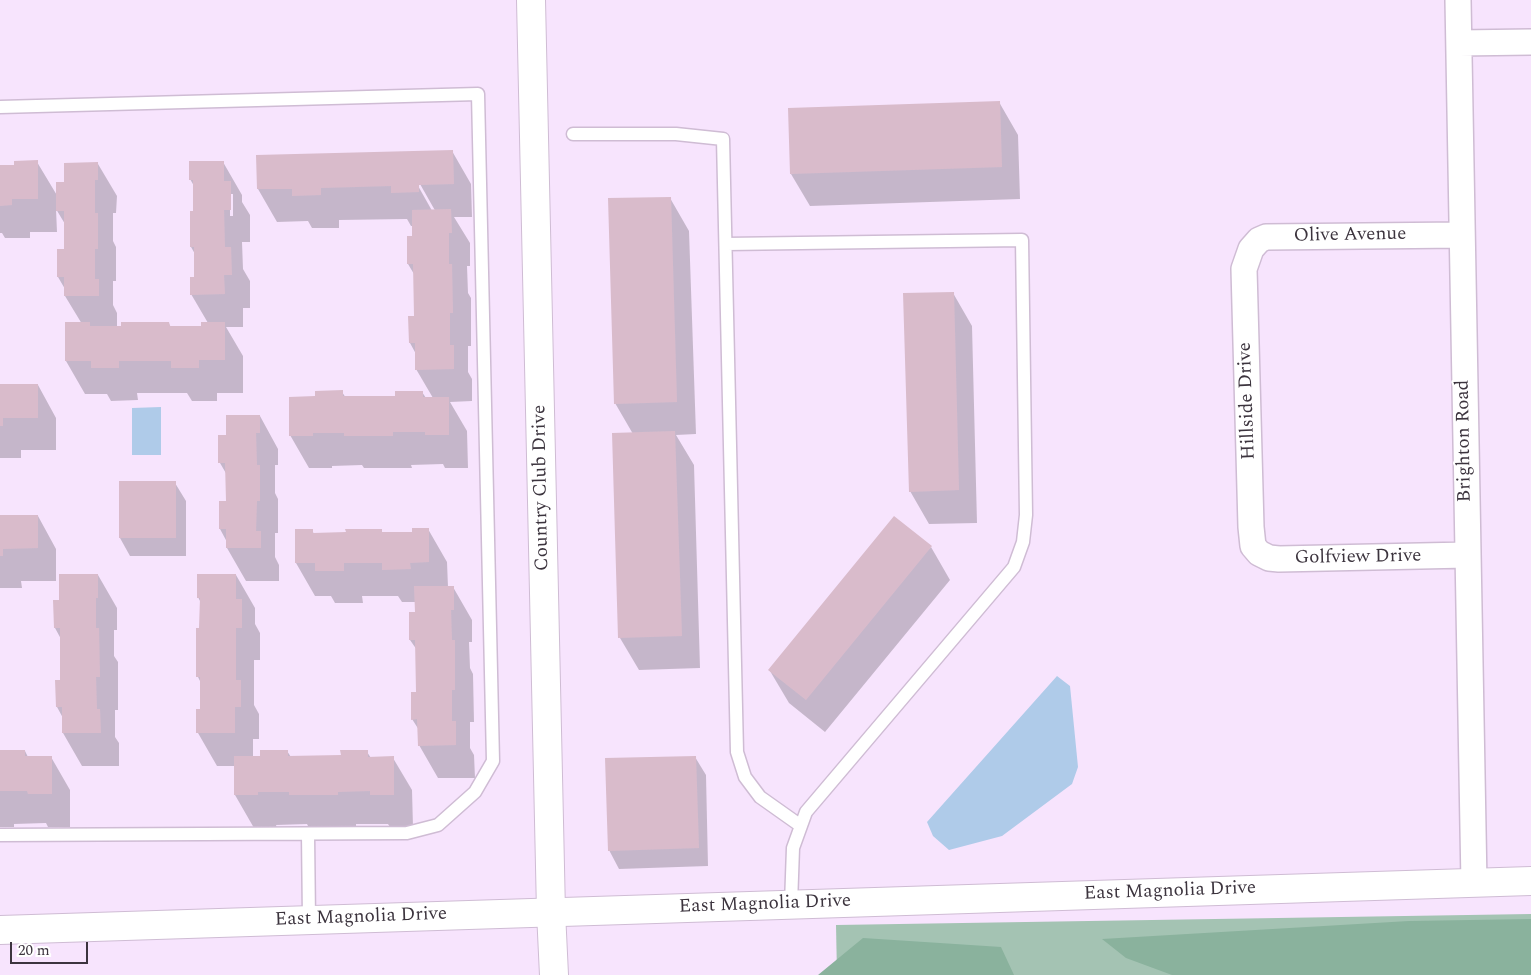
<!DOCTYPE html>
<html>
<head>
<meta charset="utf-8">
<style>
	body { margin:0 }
	#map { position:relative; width:1531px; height:975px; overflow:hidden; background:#f7e4fd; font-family:Spectral,serif }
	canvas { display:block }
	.scale { position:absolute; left:10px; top:942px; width:78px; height:22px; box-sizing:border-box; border:2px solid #3c343e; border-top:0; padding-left:6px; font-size:15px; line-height:18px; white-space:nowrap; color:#3c343e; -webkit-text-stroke:4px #fff; paint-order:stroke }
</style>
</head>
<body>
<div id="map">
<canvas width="1531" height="975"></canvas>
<div class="scale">20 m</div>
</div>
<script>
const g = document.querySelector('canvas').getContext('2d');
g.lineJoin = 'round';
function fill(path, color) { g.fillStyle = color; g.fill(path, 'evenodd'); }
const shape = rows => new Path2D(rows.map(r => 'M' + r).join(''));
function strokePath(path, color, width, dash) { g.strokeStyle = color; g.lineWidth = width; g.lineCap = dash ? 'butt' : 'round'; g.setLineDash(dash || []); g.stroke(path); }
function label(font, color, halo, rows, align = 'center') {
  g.font = font + ' Spectral,serif'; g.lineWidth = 4; g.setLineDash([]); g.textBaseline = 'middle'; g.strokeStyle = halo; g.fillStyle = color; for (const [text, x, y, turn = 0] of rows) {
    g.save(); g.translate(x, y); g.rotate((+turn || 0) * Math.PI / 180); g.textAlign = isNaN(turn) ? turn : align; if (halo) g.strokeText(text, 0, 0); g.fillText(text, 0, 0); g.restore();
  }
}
fill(shape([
	[1531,914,1531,975,837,975,836,925]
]), '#a4c3b3');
fill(shape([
	[1531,919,1531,975,1172,975,1126,958,1102,939,1409,921],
	[863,938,1001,947,1014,975,818,975]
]), '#8ab29d');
fill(shape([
	[161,407,161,455,132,455,132,408],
	[1057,676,1070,686,1078,767,1072,784,1002,836,949,850,933,836,927,822]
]), '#afcbe9');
fill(shape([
	[999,102,1018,135,1020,199,810,206,791,174],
	[452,151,471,184,472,217,454,217,470,243,470,266,467,266,468,293,471,298,471,346,468,346,468,372,472,379,472,401,450,402,467,431,468,468,445,468,443,464,411,465,412,468,364,468,362,465,332,466,332,468,309,468,290,435,316,397,342,392,346,398,396,398,422,392,426,398,433,398,416,369,416,354,410,343,415,317,414,274,408,264,413,237,413,226,411,226,407,219,339,220,339,228,312,228,308,221,277,222,258,189],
	[417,184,420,184,437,214,435,216],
	[37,162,58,197,65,183,98,164,117,196,116,213,113,213,113,241,116,247,116,281,113,281,113,305,117,313,117,327,169,324,171,327,202,327,208,323,191,294,195,279,195,254,191,247,191,213,194,212,194,186,190,179,223,162,242,195,242,202,250,215,250,242,242,242,243,269,250,281,250,308,243,308,243,327,226,327,243,356,243,393,217,393,217,401,192,401,187,393,137,393,138,400,111,401,107,394,85,394,66,361,82,324,65,296,65,289,58,277,65,250,65,224,56,209,57,232,30,232,30,238,5,238,2,233,0,233,0,166,15,166],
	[230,194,233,194,233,216,230,216],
	[670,198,689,231,696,434,676,435,694,465,700,668,639,670,620,638,633,434,615,403],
	[953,293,972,326,977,523,929,524,910,491],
	[0,385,38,385,56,418,56,450,21,450,21,458,0,458],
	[260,416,278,449,278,465,275,465,275,493,278,499,278,533,275,533,275,557,279,565,279,581,246,581,227,548,227,542,220,529,220,502,227,502,227,475,220,463,219,436,227,436],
	[120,483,175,483,186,501,186,556,130,556,120,538],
	[0,516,38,516,56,549,56,581,21,581,22,588,0,588],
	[428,529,447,562,448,587,453,587,472,620,472,642,469,642,470,668,473,674,474,722,470,722,470,748,474,755,475,778,438,778,419,745,419,730,412,719,417,693,417,650,410,640,416,613,416,602,402,602,398,596,362,596,363,603,335,603,331,596,315,596,296,563,312,530,314,534,413,533],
	[931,547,950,580,825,732,789,703,770,671],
	[98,575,117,608,117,630,114,630,114,656,118,662,118,710,115,710,115,737,119,743,119,766,82,766,63,733,63,718,57,707,62,681,61,639,55,628,60,601],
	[236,575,255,608,255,624,260,633,260,660,254,660,254,705,259,714,259,739,253,739,253,757,261,757,287,751,291,757,342,757,367,752,371,758,393,758,412,790,413,827,390,827,388,824,356,824,356,827,309,828,307,824,276,825,277,828,254,828,235,795,235,766,217,766,198,733,201,710,201,683,198,677,198,629,201,630,201,603,198,597],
	[0,751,25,751,28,757,51,757,70,790,70,827,48,827,46,823,14,824,14,827,0,827],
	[695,757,706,775,708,866,619,869,609,850]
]), '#0003');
fill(shape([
	[1000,101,1002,167,790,174,788,108],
	[453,150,454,184,419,185,419,192,391,193,391,186,321,188,321,195,292,196,292,189,257,189,256,155],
	[38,160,38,199,12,199,12,205,0,206,0,165,14,165,14,161],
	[189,161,224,161,224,181,231,181,231,210,224,210,225,247,231,247,232,275,224,275,225,294,190,295,190,277,194,277,194,247,190,247,190,211,193,211,193,180,189,180],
	[98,162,98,180,95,180,95,213,98,213,98,249,95,249,95,279,99,279,99,296,64,296,64,277,57,277,57,249,64,249,64,211,56,211,56,182,64,182,64,163],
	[671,197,677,402,614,404,608,198],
	[451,209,452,233,449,233,449,264,452,264,453,313,450,313,450,345,454,345,454,369,415,370,415,343,409,343,408,316,414,316,413,264,407,264,407,236,412,236,412,210],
	[954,292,959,490,909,492,903,293],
	[65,322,90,322,90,326,121,326,121,322,169,322,170,326,201,326,201,322,225,322,225,360,199,360,199,368,171,368,171,361,119,361,119,368,91,368,91,361,65,361],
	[0,384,38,384,38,418,3,418,3,426,0,426],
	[343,390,343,396,395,396,395,391,423,391,423,397,449,397,449,435,425,435,425,432,393,432,393,436,344,436,344,433,313,433,313,436,289,436,289,397,315,396,315,391],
	[226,415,260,415,260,433,256,433,257,465,260,465,260,501,257,501,256,531,261,531,261,548,226,548,226,529,219,529,219,501,226,501,225,463,218,463,218,435,226,435],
	[675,431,682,636,618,638,612,433],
	[119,481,176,481,176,538,119,538],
	[0,515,38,515,38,548,3,549,3,556,0,556],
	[894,516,932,546,806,700,768,670],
	[412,528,429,528,429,562,410,563,411,569,382,570,382,563,344,563,344,571,315,571,315,563,295,563,295,529,313,529,313,533,346,532,345,529,382,529,382,532,412,532],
	[59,574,98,574,98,598,96,598,96,628,99,628,100,677,96,677,97,709,100,709,101,733,62,733,62,707,56,707,55,680,60,680,60,628,54,628,53,600,59,600],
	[197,574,236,574,236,599,242,599,242,628,236,628,236,680,241,680,241,707,235,707,235,733,196,733,196,709,200,709,200,677,196,677,196,628,199,628,200,598,197,598],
	[414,586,454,586,454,610,451,610,452,640,455,640,455,690,452,690,452,721,456,721,456,745,418,746,417,719,411,720,411,692,416,692,415,640,409,640,409,612,415,612],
	[0,750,25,750,25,756,52,756,52,794,28,794,27,791,0,791],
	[260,750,288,750,288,756,341,755,340,750,368,750,368,757,394,756,394,795,370,795,370,791,338,792,338,795,289,795,289,792,258,792,258,795,234,795,234,756,260,756],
	[696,756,699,848,608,851,605,758]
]), '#d9bbcb');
const service = shape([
	[0,107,478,94,493,761,475,792,438,825,407,833,0,835],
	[573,134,676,134,723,139,737,752,745,777,760,797,801,826],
	[726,244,1022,240,1026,515,1023,542,1014,567,806,812,793,848,791,904],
	[308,834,309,920]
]);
const minor = shape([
	[1458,0,1474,883],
	[1459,43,1531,42],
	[1461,235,1266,237,1259,240,1251,249,1244,269,1251,527,1253,546,1259,553,1269,558,1279,559,1467,555]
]);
const tertiary = shape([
	[531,0,551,912,554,975]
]);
const secondary = shape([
	[0,930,1531,881]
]);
strokePath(service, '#cfbcd4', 15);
strokePath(minor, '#cfbcd4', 28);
strokePath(tertiary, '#cfbcd4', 30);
strokePath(secondary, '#cfbcd4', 30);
strokePath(service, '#fff', 12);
strokePath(minor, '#fff', 25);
strokePath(tertiary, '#fff', 28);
strokePath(secondary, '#fff', 28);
label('19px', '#3c343e', '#fff', [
	["Olive Avenue",1350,236,-1],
	["Hillside Drive",1248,401,-92],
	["Brighton Road",1465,441,-91],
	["Country Club Drive",542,488,-91],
	["Golfview Drive",1358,558,-1],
	["East Magnolia Drive",1170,892,-2],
	["East Magnolia Drive",765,905,-2],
	["East Magnolia Drive",361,918,-2]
]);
</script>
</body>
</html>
